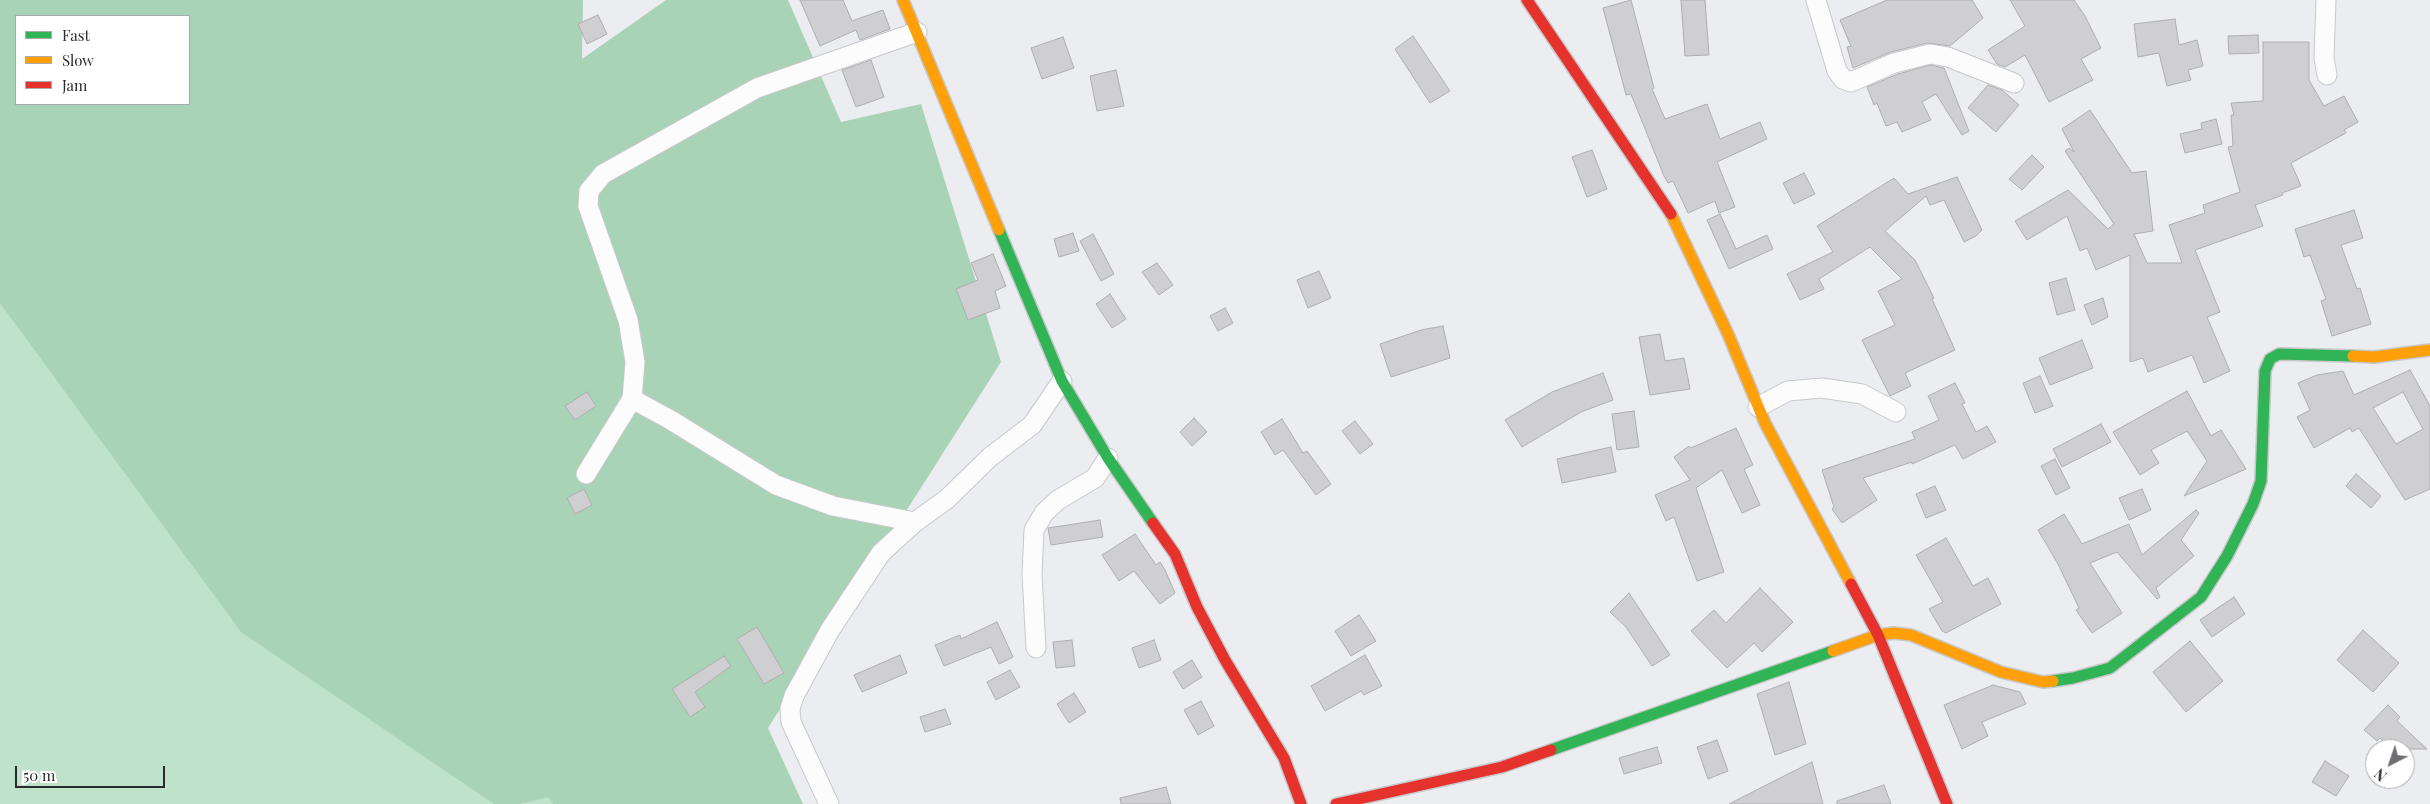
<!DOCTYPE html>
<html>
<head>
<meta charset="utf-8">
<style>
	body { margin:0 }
	#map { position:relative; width:2430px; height:804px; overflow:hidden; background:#ecedf0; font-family:"Playfair Display",serif }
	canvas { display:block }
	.legend { position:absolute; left:15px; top:15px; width:175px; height:90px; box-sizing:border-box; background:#fff; border:1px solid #a9aaab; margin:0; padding:6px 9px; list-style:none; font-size:15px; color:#292a2c }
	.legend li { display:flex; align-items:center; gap:10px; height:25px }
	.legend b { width:25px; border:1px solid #a9aaab }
	.north { position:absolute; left:2365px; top:739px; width:50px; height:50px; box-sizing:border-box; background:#fff; border:1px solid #a9aaab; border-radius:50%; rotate:221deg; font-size:14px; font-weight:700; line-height:20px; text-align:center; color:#292a2c }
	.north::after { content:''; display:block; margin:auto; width:18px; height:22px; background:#6d6e71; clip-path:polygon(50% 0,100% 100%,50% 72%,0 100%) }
	.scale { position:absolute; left:15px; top:766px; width:150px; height:22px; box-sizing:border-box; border:2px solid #292a2c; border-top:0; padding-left:6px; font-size:15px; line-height:18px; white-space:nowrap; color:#292a2c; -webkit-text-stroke:4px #fff; paint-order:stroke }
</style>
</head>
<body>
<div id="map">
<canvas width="2430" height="804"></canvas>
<ul class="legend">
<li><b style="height:6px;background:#30b455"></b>Fast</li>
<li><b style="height:6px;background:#ff9f0a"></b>Slow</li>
<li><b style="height:6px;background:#e5322d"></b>Jam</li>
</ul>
<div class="north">N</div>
<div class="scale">50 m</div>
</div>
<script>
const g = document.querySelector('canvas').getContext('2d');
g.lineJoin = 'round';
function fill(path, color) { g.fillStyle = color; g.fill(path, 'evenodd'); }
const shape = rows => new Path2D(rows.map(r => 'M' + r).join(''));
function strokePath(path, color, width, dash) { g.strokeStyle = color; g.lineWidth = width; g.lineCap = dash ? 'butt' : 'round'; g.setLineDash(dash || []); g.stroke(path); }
fill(shape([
	[0,0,27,0,16,16,16,104,585,804,0,804]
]), '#bfe3ca');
fill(shape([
	[0,0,583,0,582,59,666,0,788,0,841,122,921,104,1001,362,768,728,803,804,553,804,548,797,519,804,494,804,241,632,0,303],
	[16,16,189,16,189,104,16,104]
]), '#a8d3b6');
const building = shape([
	[800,0,843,0,852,21,883,10,890,29,860,40,856,30,820,46,800,0],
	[1631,0,1654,88,1652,89,1665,119,1707,104,1720,139,1760,122,1767,139,1717,162,1735,207,1719,213,1715,201,1688,213,1673,181,1668,183,1664,176,1631,94,1626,95,1603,8,1631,0],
	[1681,0,1705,0,1709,55,1685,56,1681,0],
	[1887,0,1972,0,1983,18,1950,46,1927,43,1891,52,1853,68,1847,47,1851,46,1840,20,1887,0],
	[2010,0,2074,0,2085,16,2101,48,2081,59,2093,80,2049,102,2025,55,2005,67,1997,64,1988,50,2025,26,2010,0],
	[598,15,607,34,587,44,578,24,598,15],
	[2175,19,2179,45,2197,40,2203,66,2188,70,2191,80,2167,86,2159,53,2138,57,2134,24,2175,19],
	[2258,35,2259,53,2229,54,2228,36,2258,35],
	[1413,36,1450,91,1430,103,1395,49,1413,36],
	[1063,37,1074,68,1042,79,1031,48,1063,37],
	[2263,42,2309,42,2309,80,2324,106,2344,96,2358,122,2344,130,2346,133,2291,163,2301,186,2282,193,2283,195,2255,205,2263,226,2195,250,2220,312,2207,317,2230,371,2204,383,2192,355,2148,372,2143,358,2130,362,2130,255,2096,270,2087,248,2080,251,2067,216,2027,240,2015,221,2068,190,2108,229,2114,224,2065,151,2069,148,2074,152,2062,129,2090,110,2132,173,2146,171,2153,231,2134,234,2147,263,2182,263,2169,225,2205,213,2203,205,2240,192,2228,147,2233,146,2231,115,2234,115,2231,103,2263,101,2263,42],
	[871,60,884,97,856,107,842,70,871,60],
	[1930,65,1944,68,1969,131,1962,135,1936,94,1922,102,1931,120,1902,132,1897,122,1886,126,1877,103,1874,105,1867,87,1898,74,1930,65],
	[1116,70,1124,106,1097,111,1090,76,1116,70],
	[1988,85,2002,90,2019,105,1996,132,1968,108,1988,85],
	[2216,119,2222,144,2185,153,2180,134,2202,129,2201,123,2216,119],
	[1592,150,1607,189,1587,197,1572,157,1592,150],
	[2032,155,2044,167,2022,190,2009,179,2032,155],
	[1804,173,1815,194,1794,204,1783,183,1804,173],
	[1957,177,1982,230,1976,236,1964,242,1944,200,1930,205,1926,196,1885,231,1915,260,1934,298,1932,299,1955,350,1905,373,1911,386,1890,396,1862,340,1895,325,1878,291,1902,279,1870,247,1819,279,1824,289,1800,300,1787,274,1833,252,1817,226,1894,178,1908,194,1957,177],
	[2354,210,2363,238,2341,245,2357,289,2360,288,2371,324,2332,336,2321,301,2326,299,2310,255,2304,257,2295,229,2354,210],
	[1720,214,1736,249,1767,235,1773,249,1729,269,1707,220,1720,214],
	[1073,233,1079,251,1059,257,1054,239,1073,233],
	[1093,234,1114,274,1101,281,1080,241,1093,234],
	[993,254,1006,286,995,291,1000,308,968,320,956,289,978,280,971,263,993,254],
	[1157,263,1173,285,1159,295,1142,272,1157,263],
	[1319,271,1331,298,1308,308,1297,280,1319,271],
	[2066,278,2075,310,2057,315,2049,283,2066,278],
	[1110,294,1126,319,1112,328,1096,304,1110,294],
	[2103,298,2108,317,2092,325,2084,305,2103,298],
	[1225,308,1233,323,1218,331,1210,316,1225,308],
	[1443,326,1450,358,1391,377,1380,344,1421,330,1443,326],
	[1660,334,1665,361,1684,358,1690,389,1650,395,1639,337,1660,334],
	[2082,340,2093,368,2050,385,2039,358,2082,340],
	[2410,370,2430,406,2430,489,2405,500,2359,428,2352,432,2350,428,2314,448,2297,417,2310,410,2298,383,2317,375,2343,371,2354,395,2410,370],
	[2403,392,2423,429,2396,444,2373,408,2403,392],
	[1603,373,1613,400,1581,412,1522,447,1505,420,1552,392,1603,373],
	[2040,376,2053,406,2035,413,2023,383,2040,376],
	[1955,383,1965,403,1962,404,1976,432,1987,426,1996,442,1963,459,1955,445,1912,464,1912,462,1863,478,1877,500,1842,523,1832,509,1834,507,1822,470,1915,439,1912,432,1939,420,1928,396,1955,383],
	[2187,391,2211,436,2221,430,2246,469,2184,496,2207,461,2187,431,2151,450,2159,463,2140,475,2113,432,2187,391],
	[587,392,596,406,575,420,565,406,587,392],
	[1634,411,1639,447,1617,450,1612,414,1634,411],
	[1194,418,1207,432,1192,446,1180,432,1194,418],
	[1282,419,1303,453,1307,451,1331,484,1316,495,1283,450,1275,455,1261,432,1282,419],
	[1355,421,1373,444,1360,454,1342,431,1355,421],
	[2101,424,2111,442,2062,467,2053,449,2101,424],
	[1736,428,1753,465,1744,469,1760,505,1742,513,1722,470,1696,488,1724,572,1697,581,1674,517,1666,521,1655,495,1690,480,1674,457,1689,446,1691,448,1736,428],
	[1611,447,1616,472,1562,483,1557,459,1611,447],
	[2055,459,2070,488,2056,495,2041,466,2055,459],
	[2356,474,2381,496,2371,508,2346,486,2356,474],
	[1935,486,1946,510,1926,518,1916,494,1935,486],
	[584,489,592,505,575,514,567,498,584,489],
	[2142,489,2151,510,2129,520,2119,498,2142,489],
	[2196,510,2199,513,2181,540,2194,556,2156,588,2160,597,2157,599,2117,552,2090,563,2122,613,2092,633,2076,610,2079,608,2058,564,2038,530,2064,514,2082,544,2129,524,2142,555,2196,510],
	[1100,520,1103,537,1051,545,1048,528,1100,520],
	[1135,534,1156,565,1160,562,1165,570,1175,593,1160,604,1134,571,1119,581,1102,555,1135,534],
	[1946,538,1973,586,1988,578,2001,604,1946,633,1942,631,1929,609,1943,602,1916,555,1946,538],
	[1760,588,1793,622,1762,652,1754,643,1727,668,1691,631,1714,610,1726,623,1760,588],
	[1629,593,1670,655,1652,666,1626,627,1610,612,1629,593],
	[2234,597,2245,614,2212,637,2200,620,2234,597],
	[1359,615,1376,641,1351,656,1335,631,1359,615],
	[997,622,1013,657,999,664,991,647,944,666,935,645,960,635,961,639,997,622],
	[757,627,784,673,764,684,737,639,757,627],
	[2363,630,2399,663,2373,692,2337,660,2363,630],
	[1072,640,1075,666,1056,668,1053,642,1072,640],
	[1154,640,1161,660,1139,668,1132,648,1154,640],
	[2190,641,2223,681,2186,712,2153,672,2190,641],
	[900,655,907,673,862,692,854,675,900,655],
	[1365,655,1382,686,1364,695,1361,691,1325,711,1311,686,1365,655],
	[724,656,731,666,695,692,705,707,690,717,672,689,724,656],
	[1192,660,1202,677,1183,689,1173,672,1192,660],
	[1010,670,1020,687,996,700,987,682,1010,670],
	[1789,682,1806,744,1775,755,1757,694,1789,682],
	[1993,685,2020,692,2026,704,1982,722,1988,736,1962,749,1944,705,1993,685],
	[1074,693,1086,712,1069,723,1057,704,1074,693],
	[1201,701,1214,726,1198,735,1184,710,1201,701],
	[2388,705,2400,717,2397,721,2427,749,2392,749,2380,738,2377,741,2364,730,2388,705],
	[945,709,951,724,925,732,920,717,945,709],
	[1717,740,1728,771,1708,779,1697,747,1717,740],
	[1657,747,1662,763,1624,774,1619,758,1657,747],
	[2325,761,2349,776,2336,796,2312,782,2325,761],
	[1812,762,1823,804,1729,804,1788,774,1812,762],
	[1884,785,1891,804,1837,804,1837,801,1884,785],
	[1166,787,1171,804,1121,804,1120,798,1166,787]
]);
fill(building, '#cfcfd1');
strokePath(building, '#aeaeb0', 1);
const street = shape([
	[1816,0,1837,71,1843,79,1851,82,1894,63,1930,54,1948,57,2014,83],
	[2326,0,2324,58,2327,75],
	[632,399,669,419,776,485,833,506,915,522],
	[1758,407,1788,391,1822,388,1862,394,1896,412],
	[586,474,632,399,635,362,628,320,588,206,589,191,603,174,757,88,917,32],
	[1036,648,1032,574,1034,530,1044,513,1058,500,1095,478,1108,458],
	[829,804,791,722,790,709,794,696,830,630,881,553,915,522,947,499,990,457,1032,425,1062,381]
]);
const fast = shape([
	[999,230,1062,381,1108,458,1153,523],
	[2053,681,2073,678,2110,668,2201,597,2227,556,2253,504,2261,481,2265,371,2270,359,2279,354,2353,356],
	[1551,750,1833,651]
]);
const slow = shape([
	[903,0,999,230],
	[1671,214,1728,334,1765,423,1851,584],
	[2353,356,2374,357,2430,350],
	[1833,651,1878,635,1894,633,1911,635,2001,672,2043,682,2053,681]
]);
const jam = shape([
	[1527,0,1671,214],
	[1153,523,1175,554,1197,607,1225,660,1284,758,1301,804],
	[1851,584,1878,635,1947,804],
	[1336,804,1502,767,1551,750]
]);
strokePath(street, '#c7c8ca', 21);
strokePath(fast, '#c7c8ca', 14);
strokePath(slow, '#c7c8ca', 14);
strokePath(jam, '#c7c8ca', 14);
strokePath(street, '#fcfcfd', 19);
strokePath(fast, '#30b455', 11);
strokePath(slow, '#ff9f0a', 11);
strokePath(jam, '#e5322d', 11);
</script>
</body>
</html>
